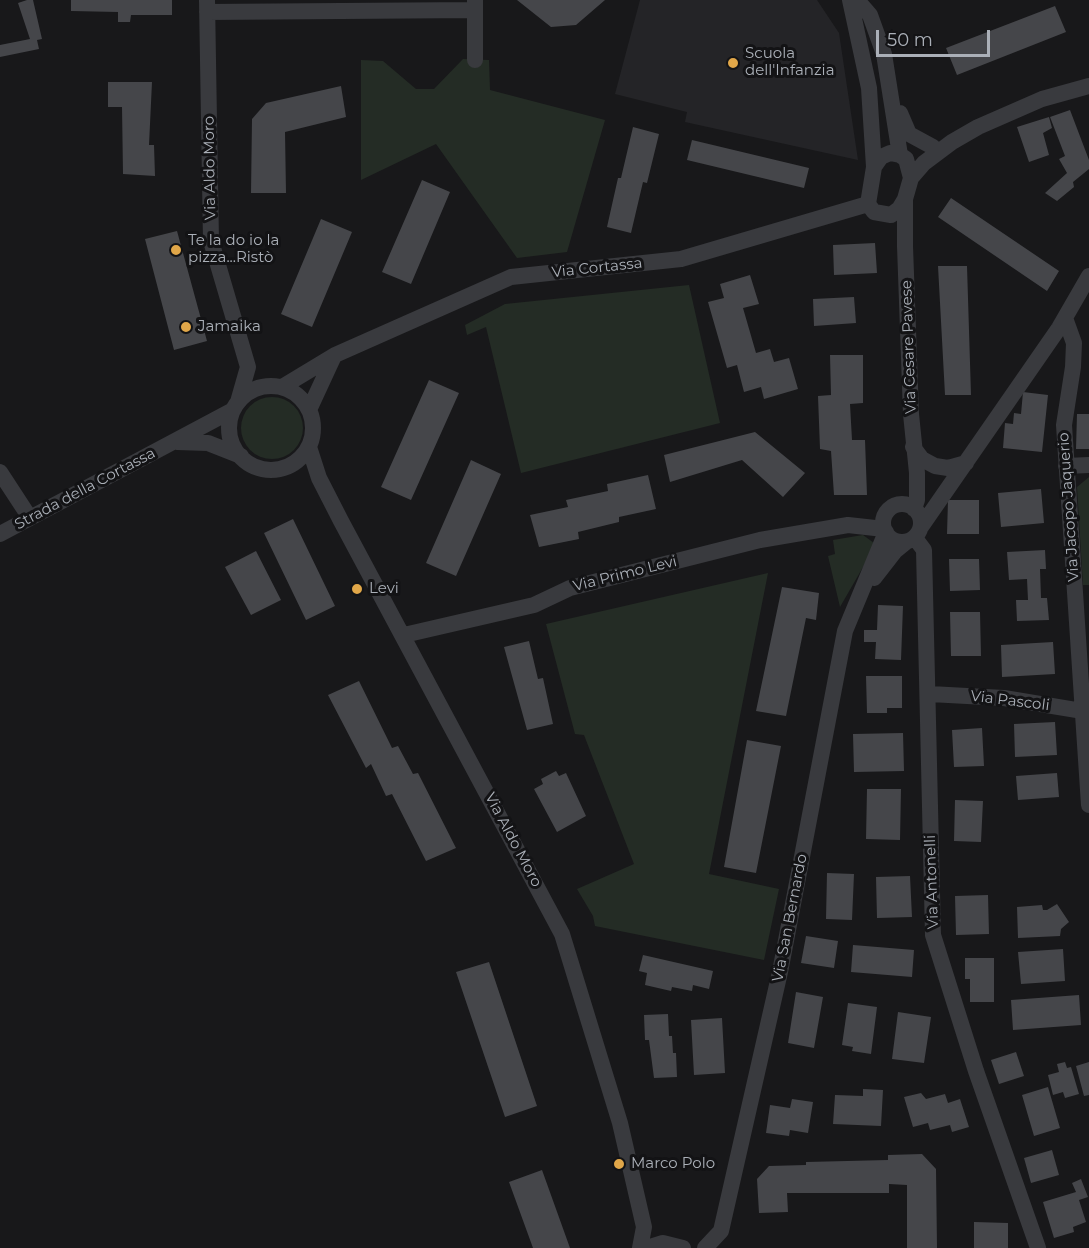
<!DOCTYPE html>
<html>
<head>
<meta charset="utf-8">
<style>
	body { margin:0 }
	#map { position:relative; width:1089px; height:1248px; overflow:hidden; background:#18181a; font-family:Montserrat,sans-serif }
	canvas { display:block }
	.scale { position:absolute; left:876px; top:30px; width:114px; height:27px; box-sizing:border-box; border:3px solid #abb0b8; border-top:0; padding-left:8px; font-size:18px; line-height:21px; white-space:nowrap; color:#abb0b8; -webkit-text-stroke:4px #131315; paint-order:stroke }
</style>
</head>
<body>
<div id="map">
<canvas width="1089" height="1248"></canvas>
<div class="scale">50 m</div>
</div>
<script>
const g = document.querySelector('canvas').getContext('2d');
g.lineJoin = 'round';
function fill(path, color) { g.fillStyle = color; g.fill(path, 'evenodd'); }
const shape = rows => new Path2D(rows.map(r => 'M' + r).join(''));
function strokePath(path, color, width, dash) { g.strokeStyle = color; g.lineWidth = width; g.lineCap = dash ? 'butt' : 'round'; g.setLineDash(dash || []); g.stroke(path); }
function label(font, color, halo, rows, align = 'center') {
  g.font = font + ' Montserrat,sans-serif'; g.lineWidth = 6; g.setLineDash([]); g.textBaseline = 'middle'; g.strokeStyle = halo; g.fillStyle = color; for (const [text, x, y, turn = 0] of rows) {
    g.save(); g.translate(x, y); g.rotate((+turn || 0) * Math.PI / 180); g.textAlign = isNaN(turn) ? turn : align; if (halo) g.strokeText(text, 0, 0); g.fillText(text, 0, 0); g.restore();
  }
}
fill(shape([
	[640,0,817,0,839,33,858,160,685,122,687,112,615,94]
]), '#242427');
fill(shape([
	[463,59,489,60,490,90,605,120,567,252,517,258,436,144,361,180,361,60,383,61,416,89,434,89],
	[689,285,720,423,521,473,486,327,467,335,465,325,505,304],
	'241 428a31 31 0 1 1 62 0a31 31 0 1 1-62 0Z',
	[1089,477,1089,585,1083,585,1077,487],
	[863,535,874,543,874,548,840,607,828,556,835,554,833,540],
	[768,573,709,874,779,889,764,960,595,926,593,916,577,889,634,864,584,735,575,734,546,624]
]), '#242c25');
fill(shape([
	[27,0,33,0,42,39,37,40,39,49,0,57,0,45,30,39,18,3],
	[71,0,172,0,172,15,131,15,130,22,118,22,118,12,71,11],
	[517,0,605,0,576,25,551,27],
	[1055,6,1066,32,957,75,946,48],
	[108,82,152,82,149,145,154,145,155,176,123,174,122,107,108,107],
	[341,86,346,117,285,132,286,193,251,193,252,119,266,103],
	[1070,110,1089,160,1089,169,1073,182,1074,187,1057,201,1045,193,1067,173,1059,159,1065,156,1050,117],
	[1049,117,1052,128,1043,133,1049,155,1029,162,1017,127],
	[633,127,659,134,647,183,643,182,631,233,607,227,618,178,621,178],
	[692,140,809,168,804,188,687,160],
	[422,180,450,192,411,284,382,272],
	[951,198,1059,271,1047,291,938,217],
	[321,219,352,232,312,327,281,314],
	[177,231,207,341,174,350,145,239],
	[875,243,877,273,834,275,833,245],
	[938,266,967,266,971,395,945,395],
	[750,275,759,304,743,308,756,353,770,349,774,362,789,358,798,389,764,399,761,387,744,392,737,365,727,368,708,302,724,298,720,284],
	[854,297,856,323,814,326,813,299],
	[830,355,863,355,863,403,850,404,852,440,865,440,867,495,834,495,831,451,820,449,818,396,831,395],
	[429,380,459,393,411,500,381,487],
	[1023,392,1048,395,1042,452,1003,448,1005,423,1013,424,1014,413,1021,414],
	[1077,414,1089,414,1089,449,1076,449],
	[755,432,805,473,783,497,742,460,670,482,664,455],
	[471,460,501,474,456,576,426,563],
	[648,475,656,509,619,517,619,522,578,532,579,539,539,547,530,515,568,507,566,500,608,491,607,484],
	[1041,489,1044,523,1001,527,998,493],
	[948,500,979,500,979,534,947,534],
	[293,519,335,606,306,620,264,533],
	[1045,550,1046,569,1040,569,1041,598,1047,598,1049,620,1017,621,1016,600,1028,600,1027,579,1009,580,1007,552],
	[256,551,281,600,251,615,225,567],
	[949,559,979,559,980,590,950,591],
	[782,587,819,593,816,620,806,618,786,716,756,711],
	[878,605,903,606,901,660,875,659,876,642,864,642,864,630,877,630],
	[950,612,980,612,981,656,951,656],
	[529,641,538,679,543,678,553,724,527,730,504,647],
	[1053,642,1055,674,1002,677,1001,645],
	[866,676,902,676,902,708,887,708,887,713,867,713],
	[359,681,392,748,398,746,413,774,418,773,456,848,426,861,392,794,386,796,371,764,366,768,328,695],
	[1055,722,1057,755,1015,757,1014,724],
	[982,728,984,766,954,767,952,730],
	[903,733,904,771,854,772,853,734],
	[747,740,781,746,756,873,724,867],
	[556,771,559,776,566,773,586,816,557,832,534,789,543,784,541,779],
	[1057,773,1059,797,1018,800,1016,776],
	[867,789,901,789,900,840,866,839],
	[955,800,983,801,981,842,954,841],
	[827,873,854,874,852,920,826,919],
	[910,876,912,917,877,918,876,877],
	[988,895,989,934,956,935,955,896],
	[1057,904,1069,922,1061,929,1060,936,1018,938,1017,907,1042,905,1043,910,1047,910],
	[806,936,838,941,834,968,801,963],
	[853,945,914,950,912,977,851,972],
	[1063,949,1065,981,1021,984,1018,952],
	[643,955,713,971,709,989,693,985,692,991,672,987,671,991,645,985,647,973,639,971],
	[965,958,994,958,994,1002,970,1002,970,979,965,979],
	[489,962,537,1106,505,1117,456,972],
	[796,992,823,997,814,1048,788,1043],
	[1079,995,1081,1025,1013,1030,1011,1000],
	[848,1003,877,1007,871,1054,852,1051,853,1047,842,1045],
	[898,1012,931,1017,924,1063,892,1059],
	[668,1014,669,1036,672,1036,673,1053,676,1053,677,1077,654,1078,649,1040,645,1040,644,1015],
	[722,1018,725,1073,694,1075,691,1020],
	[1016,1052,1024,1076,999,1084,991,1060],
	[1065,1062,1067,1068,1071,1067,1079,1094,1065,1098,1063,1092,1053,1095,1048,1075,1059,1072,1057,1064],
	[1089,1062,1089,1095,1084,1096,1076,1066],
	[1048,1087,1060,1128,1034,1136,1022,1095],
	[863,1089,883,1090,881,1126,833,1124,835,1095,863,1096],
	[921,1093,926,1099,945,1094,948,1103,960,1099,969,1127,952,1132,950,1125,930,1130,928,1123,913,1127,904,1097],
	[792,1099,813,1102,808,1133,790,1130,789,1136,766,1133,770,1105,790,1108],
	[1052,1150,1059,1175,1031,1183,1024,1158],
	[922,1154,936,1169,937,1248,907,1248,907,1185,889,1184,889,1193,787,1193,788,1212,759,1213,757,1179,769,1166,806,1165,806,1162,888,1160,888,1155],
	[542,1170,570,1248,533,1248,509,1182],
	[1081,1179,1088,1197,1079,1200,1086,1222,1073,1227,1074,1232,1054,1238,1043,1202,1076,1192,1072,1183],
	[974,1222,1008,1223,1008,1248,974,1248]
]), '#45464a');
strokePath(shape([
	[207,0,211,241,248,367,238,402],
	[850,0,869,88,874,167],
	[857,0,870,15,884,54,900,155],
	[207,12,475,10,475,0],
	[475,60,475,10],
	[900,113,909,134,933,147],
	[911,178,924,163,952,142,978,127,1042,99,1089,86],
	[905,199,899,209,891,215,874,212,868,204,874,167,881,157,890,153,900,155,906,159,911,178,905,199,905,246,911,414,917,473,917,500,914,509],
	[1065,318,1074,343,1073,367,1064,425,1089,805],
	'229 428a42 42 0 1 1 84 0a42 42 0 1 1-84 0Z',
	[282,387,335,355,511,277,681,259,868,204],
	[309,410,334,356],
	[177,442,208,443,241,456],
	[309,447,319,478,341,521,562,934,620,1123,644,1227,640,1248],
	[913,447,922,459,935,466,948,468,966,463],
	[1066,466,1089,465],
	[0,472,30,518],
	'883 523a19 19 0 1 1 38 0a19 19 0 1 1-38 0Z',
	[921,527,1059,328,1089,276],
	[0,534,233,410],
	[915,538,924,550,933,935,976,1071,1038,1248],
	[874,578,895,551,906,542],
	[404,635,534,605,570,588,760,540,848,525,884,529],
	[930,694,1004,698,1089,712],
	[647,1248,663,1243,683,1248],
	[705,1248,721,1231,780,972,845,631,886,532]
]), '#393a3e', 16);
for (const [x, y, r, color] of [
	[733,63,6,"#e1a749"],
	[176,250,6,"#e1a749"],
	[186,327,6,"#e1a749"],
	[357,589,6,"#e1a749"],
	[619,1164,6,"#e1a749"]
]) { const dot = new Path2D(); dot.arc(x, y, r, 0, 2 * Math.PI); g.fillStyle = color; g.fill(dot); strokePath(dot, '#131315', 2); }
label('15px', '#abb0b8', '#131315', [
	["Scuola",745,54],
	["dell'Infanzia",745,71],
	["Te la do io la",188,241],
	["pizza...Ristò",188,258],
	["Jamaika",198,327],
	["Levi",369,589],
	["Marco Polo",631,1164]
], 'left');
label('15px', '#abb0b8', '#131315', [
	["Via Aldo Moro",210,168,-91],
	["Via Cortassa",597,268,-6],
	["Via Cesare Pavese",909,347,-92],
	["Strada della Cortassa",85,489,-28],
	["Via Jacopo Jaquerio",1069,507,-94],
	["Via Primo Levi",625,574,-14],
	["Via Pascoli",1010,701,7],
	["Via Aldo Moro",513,840,62],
	["Via Antonelli",932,882,-92],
	["Via San Bernardo",790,918,-79]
]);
</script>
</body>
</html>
